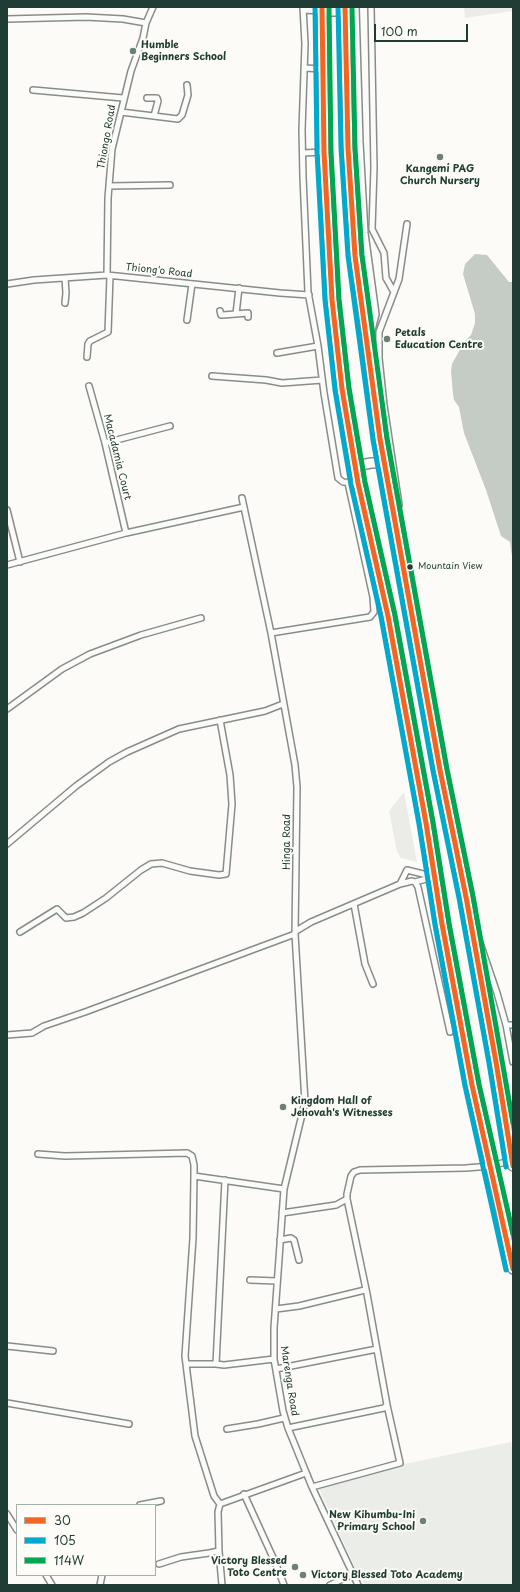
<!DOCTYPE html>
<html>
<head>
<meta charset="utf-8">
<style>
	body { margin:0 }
	#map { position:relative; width:520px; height:1592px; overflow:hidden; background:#fcfbf8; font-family:"Playpen Sans",sans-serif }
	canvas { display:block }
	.frame { position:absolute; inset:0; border:8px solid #1f3d34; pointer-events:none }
	.legend { position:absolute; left:16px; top:1504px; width:140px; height:72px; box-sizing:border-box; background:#fdfcf7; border:1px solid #a4b0a9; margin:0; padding:5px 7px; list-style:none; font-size:12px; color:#1f3d34 }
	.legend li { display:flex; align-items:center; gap:8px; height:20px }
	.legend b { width:20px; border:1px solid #a4b0a9 }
	.scale { position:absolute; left:374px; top:24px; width:94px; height:18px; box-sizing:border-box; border:2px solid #1f3d34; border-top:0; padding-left:5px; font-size:12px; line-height:14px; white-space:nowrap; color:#1f3d34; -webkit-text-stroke:3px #fdfcf7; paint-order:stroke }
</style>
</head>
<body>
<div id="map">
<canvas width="520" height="1592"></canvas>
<div class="frame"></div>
<ul class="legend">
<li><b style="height:5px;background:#f26522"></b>30</li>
<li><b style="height:5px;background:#00a9ce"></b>105</li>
<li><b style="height:5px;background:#00a651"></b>114W</li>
</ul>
<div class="scale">100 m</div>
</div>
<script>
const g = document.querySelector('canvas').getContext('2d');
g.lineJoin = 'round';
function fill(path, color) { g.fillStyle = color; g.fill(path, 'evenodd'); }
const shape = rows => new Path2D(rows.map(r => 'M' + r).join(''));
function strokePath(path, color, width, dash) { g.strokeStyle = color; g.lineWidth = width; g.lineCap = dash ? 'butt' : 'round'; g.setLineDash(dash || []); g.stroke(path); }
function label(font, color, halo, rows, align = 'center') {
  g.font = font + ' "Playpen Sans",sans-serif'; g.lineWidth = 4; g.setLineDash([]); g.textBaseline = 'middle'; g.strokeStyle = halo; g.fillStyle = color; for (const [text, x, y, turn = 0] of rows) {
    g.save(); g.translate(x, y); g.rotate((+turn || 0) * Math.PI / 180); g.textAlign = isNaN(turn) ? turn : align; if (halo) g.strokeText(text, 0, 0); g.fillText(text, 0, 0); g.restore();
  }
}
fill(shape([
	[511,1442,513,1454,513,1585,365,1585,357,1572,316,1482]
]), '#ebede8');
fill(shape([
	[464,7,513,7,513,11,465,18],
	[404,792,417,862,401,858,397,852,389,811]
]), '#ebece8');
fill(shape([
	[475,254,487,255,509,282,513,282,513,563,510,542,501,536,486,490,464,433,459,407,454,400,453,394,451,371,452,364,464,342,471,335,475,323,475,314,463,274,465,264]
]), '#c5ccc6');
const minor = shape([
	[303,7,305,44,302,130,303,177,308,292,318,346,324,393,338,478,343,482,358,483],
	[371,7,374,168,372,229,384,253,386,278,394,292],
	[303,10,322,11],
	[7,19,86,17,123,19,146,23],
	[304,68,323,69],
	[33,90,123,98],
	[147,98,157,98,158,101,154,116],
	[121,112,178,119,182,115,188,95,187,85],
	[303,153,324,152],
	[109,186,170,185],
	[107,275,108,198,112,149,131,71,143,38,146,23,153,7],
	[7,284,34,280,107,275,280,293,309,295],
	[65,303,66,293,65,278],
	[220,311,221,315,223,315,248,313,248,317],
	[236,314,239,288],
	[187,320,192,284],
	[277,353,318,346],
	[87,357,88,344,90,341,108,332,110,276],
	[212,376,266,380,282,383,322,380],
	[89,386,105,443,126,533],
	[105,443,170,426],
	[242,498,271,633,295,765,297,787,295,934,305,1102,284,1189,274,1328,274,1359,283,1411,288,1428,312,1487,358,1585],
	[399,505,384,405,379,358,379,332,399,279,407,224],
	[7,510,20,562],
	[7,565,126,533,244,507],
	[271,633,370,617,374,612,373,597,348,483],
	[7,709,62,669,90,654,141,635,201,618],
	[7,844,76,786,109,762,127,752,179,729,265,711,283,704],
	[415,882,434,877],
	[400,884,407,870,435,877],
	[354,904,365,964,373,984],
	[296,931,311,922,400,884,412,881,415,882,418,887,450,1032],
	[476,931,497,993,506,1025,513,1062],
	[20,932,57,909,66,918,74,917,83,913,106,898,141,870,151,864,162,863,190,871,219,875,226,874,232,804,230,775,220,720],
	[506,1025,513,1025],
	[7,1035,32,1033,44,1026,85,1012,295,934],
	[38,1154,65,1156,187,1153,192,1156,194,1165,194,1176,284,1189],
	[194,1176,193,1238,185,1356,195,1436,214,1496,220,1504,218,1512,219,1551,222,1585],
	[225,1180,216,1364,224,1365,274,1359],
	[282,1213,336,1205,347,1199,347,1194,351,1176,354,1172,360,1170,466,1168,491,1166,513,1160],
	[280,1240,291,1238,294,1240,299,1260],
	[250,1280,277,1281],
	[276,1309,299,1306,365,1290],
	[7,1346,53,1351],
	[187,1364,216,1364],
	[276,1369,377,1349],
	[7,1403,129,1424],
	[288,1428,384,1408,387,1405,367,1294,347,1199],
	[227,1429,258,1424,284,1418],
	[312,1487,400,1463,387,1405],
	[244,1494,275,1562,284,1585],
	[220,1504,306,1473],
	[140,1505,161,1501],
	[7,1514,17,1530],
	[159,1564,181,1557,209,1553,219,1551],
	[46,1575,52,1585],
	[100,1585,102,1575],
	[330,1585,353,1574]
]);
const trunk = shape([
	[322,7,324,152,332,300,342,389,358,483,388,616,426,823,442,924,472,1085,501,1211,513,1269],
	[345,7,348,148,355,256,366,330,380,439,440,770,466,897,496,1062,513,1166],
	[354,7,358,142,363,233,374,314,369,334],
	[322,11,345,11],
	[356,466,371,463,384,463]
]);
strokePath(minor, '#888d8a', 8);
strokePath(trunk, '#888d8a', 12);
strokePath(minor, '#fbfbf9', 5);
strokePath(trunk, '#fbfbf9', 9);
strokePath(shape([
	[322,7,324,152,332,300,342,389,358,483,388,616,426,823,442,924,472,1085,513,1269],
	[345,7,348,148,355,256,380,439,440,770,466,897,496,1062,513,1166]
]), '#f26522', 5);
strokePath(shape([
	[315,7,317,152,325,300,335,390,351,485,381,617,419,824,435,925,465,1086,506,1270],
	[338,7,341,148,348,256,373,440,433,771,459,898,489,1063,506,1167]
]), '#00a9ce', 5);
strokePath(shape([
	[329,7,331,152,339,299,349,388,365,482,395,615,433,822,449,923,479,1084,513,1234],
	[352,7,355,148,362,255,387,438,447,769,473,896,513,1123]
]), '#00a651', 5);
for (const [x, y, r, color] of [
	[133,51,4,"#6c8079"],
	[440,157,4,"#6c8079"],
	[387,339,4,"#6c8079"],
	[410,567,3.5,"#1f3d34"],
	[283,1107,4,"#6c8079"],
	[423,1521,4,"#6c8079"],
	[295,1567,4,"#6c8079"],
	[303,1575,4,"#6c8079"]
]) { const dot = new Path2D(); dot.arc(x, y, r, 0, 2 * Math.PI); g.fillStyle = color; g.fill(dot); strokePath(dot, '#fdfcf7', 1.5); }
label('9px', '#1f3d34', '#fdfcf7', [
	["Mountain View",418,567]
], 'left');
label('bold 10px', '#1f3d34', '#fdfcf7', [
	["Humble",141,45],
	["Beginners School",141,57],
	["Kangemi PAG",440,169,"center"],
	["Church Nursery",440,181,"center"],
	["Petals",395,333],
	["Education Centre",395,345],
	["Kingdom Hall of",291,1101],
	["Jehovah's Witnesses",291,1113],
	["New Kihumbu-Ini",415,1515,"right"],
	["Primary School",415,1527,"right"],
	["Victory Blessed",287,1561,"right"],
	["Toto Centre",287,1573,"right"],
	["Victory Blessed Toto Academy",311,1575]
], 'left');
label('10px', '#1f3d34', '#fdfcf7', [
	["Thiongo Road",107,137,-80],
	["Thiong'o Road",159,271,6],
	["Macadamia Court",117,457,76],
	["Hinga Road",287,842,-90],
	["Marenga Road",289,1381,81]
]);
</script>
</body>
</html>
